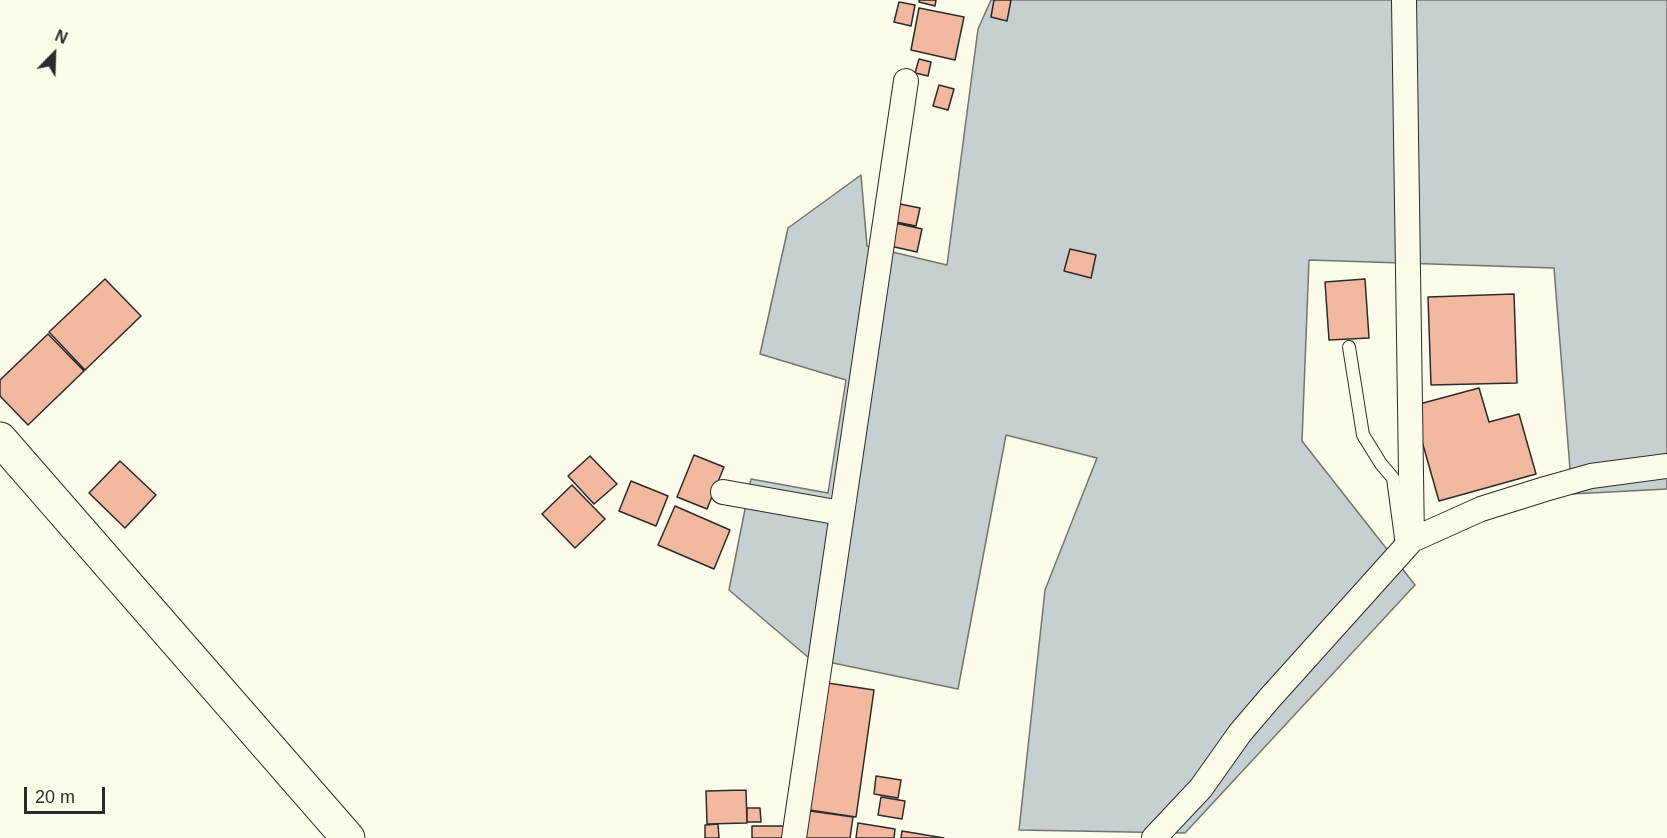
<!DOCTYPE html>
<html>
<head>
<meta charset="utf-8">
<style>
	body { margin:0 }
	#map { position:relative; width:1667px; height:838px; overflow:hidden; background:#fdfbea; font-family:Arial,sans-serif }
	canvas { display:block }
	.north { position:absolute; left:24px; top:24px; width:60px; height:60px; -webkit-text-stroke:4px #fdfbea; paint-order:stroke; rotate:23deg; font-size:16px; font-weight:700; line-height:24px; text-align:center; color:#2b2b2b }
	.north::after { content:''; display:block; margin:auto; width:21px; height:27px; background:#2b2b2b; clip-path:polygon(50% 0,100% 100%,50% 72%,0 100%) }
	.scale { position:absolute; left:24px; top:787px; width:81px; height:27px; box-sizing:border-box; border:3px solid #2b2b2b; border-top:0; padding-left:8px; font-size:18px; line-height:21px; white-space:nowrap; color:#2b2b2b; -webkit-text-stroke:4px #fdfbea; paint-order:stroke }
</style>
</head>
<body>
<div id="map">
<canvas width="1667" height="838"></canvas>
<div class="north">N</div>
<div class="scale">20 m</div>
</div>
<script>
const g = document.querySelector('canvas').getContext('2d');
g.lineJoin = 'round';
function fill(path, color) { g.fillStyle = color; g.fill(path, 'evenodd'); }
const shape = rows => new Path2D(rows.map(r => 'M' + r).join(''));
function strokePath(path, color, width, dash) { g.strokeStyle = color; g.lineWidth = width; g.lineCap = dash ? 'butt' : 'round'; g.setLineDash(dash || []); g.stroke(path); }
const water = shape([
	[991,0,1667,0,1667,489,1572,494,1554,268,1309,260,1302,441,1415,585,1185,833,1019,830,1045,590,1097,458,1006,435,958,689,809,658,729,590,751,479,828,493,846,380,760,354,788,228,861,175,867,246,947,265,978,29,991,0]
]);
fill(water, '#c7d0d0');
strokePath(water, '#74746e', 1.5);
const building = shape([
	[919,0,936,0,935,6,919,2,919,0],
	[994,0,1011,0,1007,21,991,17,994,0],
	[899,2,915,5,911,26,894,22,899,2],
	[919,8,964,17,955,60,911,50,919,8],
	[919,59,931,62,928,76,915,73,919,59],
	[939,85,954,89,948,110,933,106,939,85],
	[900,204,920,208,916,226,896,222,900,204],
	[895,223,922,229,917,252,890,246,895,223],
	[1070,249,1096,255,1091,278,1064,271,1070,249],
	[105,279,141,316,85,370,49,332,105,279],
	[1365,279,1369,338,1329,340,1325,282,1365,279],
	[1514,294,1517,383,1431,385,1428,297,1514,294],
	[48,334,84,371,28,425,0,396,0,380,48,334],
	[1479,388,1489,422,1519,414,1536,474,1439,501,1412,406,1479,388],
	[694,455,724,467,707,509,677,497,694,455],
	[590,456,617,484,594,504,568,476,590,456],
	[120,461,156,495,125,528,89,493,120,461],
	[631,481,668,496,656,526,619,511,631,481],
	[572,485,605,519,575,548,542,514,572,485],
	[675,506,730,530,714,569,658,545,675,506],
	[821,682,874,690,856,817,803,809,821,682],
	[876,776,901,780,898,798,874,794,876,776],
	[746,790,747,823,707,824,706,791,746,790],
	[881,797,905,801,902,819,878,815,881,797],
	[747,808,760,808,761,822,747,822,747,808],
	[803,810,853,817,850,838,799,838,803,810],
	[858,823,895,829,894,838,856,838,858,823],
	[718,824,719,838,705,838,705,825,718,824],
	[752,826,784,826,785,838,752,838,752,826],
	[902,831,944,838,901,838,902,831]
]);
fill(building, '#f2b8a0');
strokePath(building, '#2b2b2b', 1.5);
const lane = shape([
	[1349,347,1363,435,1381,464,1393,478,1401,538]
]);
const street = shape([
	[1404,0,1412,540],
	[723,492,841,513],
	[794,838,906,81],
	[1154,838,1201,788,1240,733,1269,699,1412,540,1481,509,1545,489,1591,476,1667,466]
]);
const secondary = shape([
	[0,439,348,838]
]);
strokePath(lane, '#2b2b2b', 14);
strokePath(street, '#2b2b2b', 26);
strokePath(secondary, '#2b2b2b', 35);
strokePath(lane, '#fdfbea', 12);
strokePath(street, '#fdfbea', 24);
strokePath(secondary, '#fdfbea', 33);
</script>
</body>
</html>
